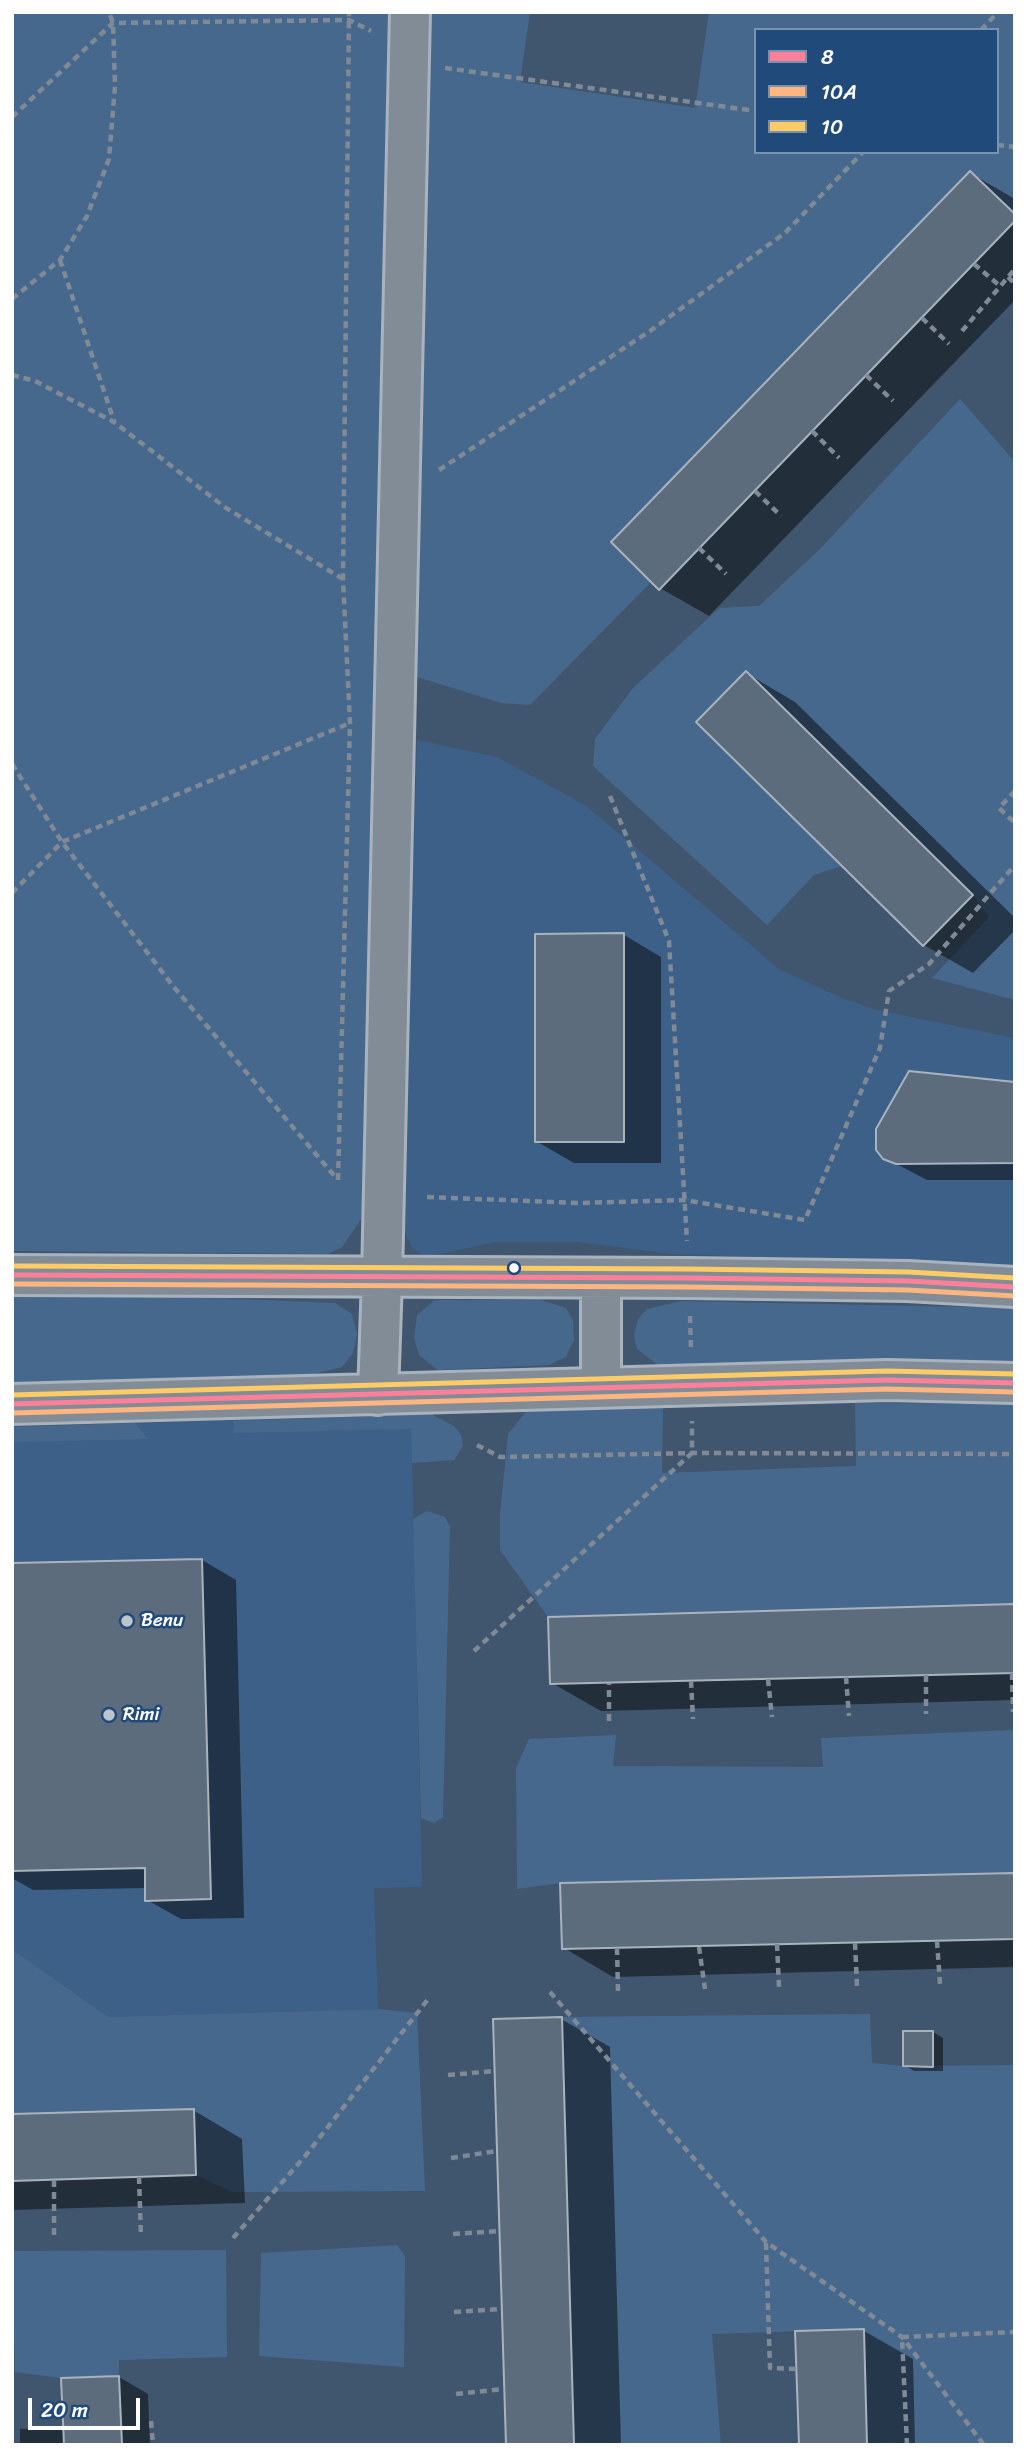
<!DOCTYPE html>
<html>
<head>
<meta charset="utf-8">
<style>
	body { margin:0 }
	#map { position:relative; width:1027px; height:2457px; overflow:hidden; background:#40566e; font-family:Sriracha,sans-serif }
	canvas { display:block }
	.frame { position:absolute; inset:0; border:14px solid #fff; pointer-events:none }
	.legend { position:absolute; left:754px; top:28px; width:245px; height:126px; box-sizing:border-box; background:#1f4a7a; border:2px solid #7992af; margin:0; padding:9px 12px; list-style:none; font-size:21px; color:#fff }
	.legend li { display:flex; align-items:center; gap:14px; height:35px }
	.legend b { width:35px; border:2px solid #7992af }
	.scale { position:absolute; left:28px; top:2398px; width:112px; height:32px; box-sizing:border-box; border:4px solid #fff; border-top:0; padding-left:9px; font-size:21px; line-height:24px; white-space:nowrap; color:#fff; -webkit-text-stroke:5px #1f4a7a; paint-order:stroke }
</style>
</head>
<body>
<div id="map">
<canvas width="1027" height="2457"></canvas>
<div class="frame"></div>
<ul class="legend">
<li><b style="height:9px;background:#ff8098"></b>8</li>
<li><b style="height:9px;background:#ffb580"></b>10A</li>
<li><b style="height:9px;background:#fdcc66"></b>10</li>
</ul>
<div class="scale">20 m</div>
</div>
<script>
const g = document.querySelector('canvas').getContext('2d');
g.lineJoin = 'round';
function fill(path, color) { g.fillStyle = color; g.fill(path, 'evenodd'); }
const shape = rows => new Path2D(rows.map(r => 'M' + r).join(''));
function strokePath(path, color, width, dash) { g.strokeStyle = color; g.lineWidth = width; g.lineCap = dash ? 'butt' : 'round'; g.setLineDash(dash || []); g.stroke(path); }
function label(font, color, halo, rows, align = 'center') {
  g.font = font + ' Sriracha,sans-serif'; g.lineWidth = 5; g.setLineDash([]); g.textBaseline = 'middle'; g.strokeStyle = halo; g.fillStyle = color; for (const [text, x, y, turn = 0] of rows) {
    g.save(); g.translate(x, y); g.rotate((+turn || 0) * Math.PI / 180); g.textAlign = isNaN(turn) ? turn : align; if (halo) g.strokeText(text, 0, 0); g.fillText(text, 0, 0); g.restore();
  }
}
fill(shape([
	[417,740,497,757,585,805,779,969,839,997,877,1010,1015,1038,1015,1266,673,1254,578,1242,496,1242,425,1257,412,1247,403,1228],
	[411,1415,422,1887,374,1888,378,2009,108,2017,12,1949,12,1427]
]), '#3c6087');
fill(shape([
	[12,12,389,12,388,272,366,1212,342,1247,328,1254,12,1251],
	[423,12,530,12,520,82,695,108,709,12,1015,12,1015,214,969,171,611,542,651,582,530,705,501,703,417,677],
	[756,30,997,30,997,152,756,152],
	[960,399,1015,462,1015,1000,932,978,989,917,973,895,746,671,696,723,841,866,814,875,767,925,593,766,595,739,633,688,719,608,759,606,820,549],
	[12,1296,172,1296,335,1303,352,1314,357,1334,353,1353,342,1367,289,1380,12,1385],
	[435,1300,541,1300,566,1308,573,1321,574,1340,566,1357,549,1365,438,1370,419,1355,414,1338,417,1315],
	[681,1301,1015,1308,1015,1363,658,1365,637,1349,634,1336,638,1319,647,1309],
	[855,1403,1015,1404,1015,1604,548,1617,500,1550,500,1514,508,1434,528,1409,663,1405,662,1473,856,1466],
	[431,1414,454,1426,461,1435,463,1446,454,1460,412,1463,411,1429,233,1433,234,1421],
	[135,1423,148,1439,12,1442,12,1427],
	[427,1511,445,1517,450,1527,443,1817,434,1823,421,1818,413,1519],
	[1015,1730,1015,1873,560,1883,517,1889,516,1768,529,1739,616,1735,613,1766,823,1767,821,1738],
	[12,1949,108,2017,378,2009,417,2013,425,2191,232,2192,196,2175,193,2109,12,2114],
	[870,2014,872,2063,903,2066,1015,2065,1015,2445,867,2445,864,2329,712,2334,721,2445,574,2445,562,2017],
	[397,2245,405,2256,404,2367,259,2356,261,2253],
	[226,2250,227,2357,119,2360,119,2376,61,2378,15,2372,12,2251]
]), '#47688d');
fill(shape([
	[970,173,1015,199,1015,300,709,616,660,588],
	[746,673,795,702,1015,918,1015,930,973,973,924,945],
	[624,935,661,957,661,1163,574,1163,536,1141],
	[1015,1084,1015,1180,927,1180,885,1158],
	[202,1560,236,1580,244,1918,181,1919,147,1900,147,1888,33,1890,12,1878,12,1564],
	[1015,1606,1015,1700,601,1711,552,1683],
	[1015,1875,1015,1967,613,1977,564,1948],
	[561,2019,610,2047,621,2445,507,2445],
	[933,2032,943,2038,943,2071,914,2071,904,2065],
	[193,2110,242,2139,245,2203,12,2210,12,2116],
	[864,2331,913,2359,915,2445,800,2445],
	[119,2377,148,2394,150,2445,20,2445,20,2429,65,2427]
]), '#0007');
const building = shape([
	[970,171,1015,214,1015,221,659,590,611,542,970,171],
	[746,671,973,895,923,946,696,722,746,671],
	[624,933,624,1142,535,1142,535,934,624,933],
	[909,1071,1015,1082,1015,1163,896,1164,883,1159,876,1150,876,1129,909,1071],
	[202,1559,211,1899,145,1901,145,1868,12,1871,12,1563,202,1559],
	[1015,1604,1015,1673,550,1684,548,1617,1015,1604],
	[1015,1873,1015,1939,562,1949,560,1883,1015,1873],
	[562,2017,574,2445,506,2445,493,2019,562,2017],
	[903,2031,933,2031,933,2067,903,2066,903,2031],
	[194,2109,196,2175,12,2181,12,2114,194,2109],
	[864,2329,867,2445,799,2445,795,2331,864,2329],
	[119,2376,122,2445,64,2445,61,2378,119,2376]
]);
fill(building, '#5c6c7d');
strokePath(building, '#a9b3be', 2);
const minor = shape([
	[382,1278,410,12]
]);
const secondary = shape([
	[12,1275,688,1278,908,1281,1015,1287],
	[601,1278,601,1387],
	[378,1395,382,1278],
	[12,1404,887,1380,1015,1383]
]);
strokePath(minor, '#a9b3be', 44);
strokePath(secondary, '#a9b3be', 44);
strokePath(shape([
	[981,30,998,12],
	[445,68,756,111],
	[12,117,113,23,349,20,371,31],
	[997,145,1015,147],
	[60,260,114,421],
	[974,264,1000,286],
	[1008,277,1015,284],
	[12,299,60,260,87,216,109,159,115,86,113,23,109,12],
	[922,318,949,344],
	[962,331,1015,269],
	[12,375,35,381,114,422,226,508,343,579],
	[866,375,893,401],
	[812,431,839,458],
	[439,470,650,331,785,233,863,152],
	[755,491,781,516],
	[699,548,726,574],
	[12,764,62,842,173,986,337,1179],
	[1015,791,999,808,1015,823],
	[610,796,669,941,687,1241],
	[12,893,62,842,350,723],
	[338,1180,350,723,343,580,349,12],
	[427,1197,580,1203,684,1200,805,1220,880,1048,889,991,929,964,1015,865],
	[690,1316,691,1350],
	[477,1445,500,1457,692,1453,1015,1454],
	[474,1651,692,1453,692,1421],
	[1012,1673,1013,1712],
	[926,1675,926,1714],
	[846,1677,849,1716],
	[768,1679,772,1717],
	[691,1681,693,1719],
	[609,1721,609,1683],
	[937,1941,940,1984],
	[855,1943,857,1986],
	[777,1944,779,1987],
	[699,1947,705,1989],
	[617,1948,618,1991],
	[550,1992,766,2242,902,2337,984,2445],
	[448,2075,495,2071],
	[451,2158,497,2151],
	[139,2177,141,2237],
	[54,2180,54,2237],
	[453,2234,499,2231],
	[233,2238,306,2155,429,1998],
	[766,2243,770,2368,797,2369],
	[454,2312,502,2309],
	[456,2394,504,2389],
	[151,2421,153,2445],
	[907,2445,902,2337,1015,2332]
]), '#808a96', 4.5, [7, 5]);
strokePath(minor, '#818c97', 38);
strokePath(secondary, '#818c97', 38);
strokePath(shape([
	[12,1275,688,1278,908,1281,1015,1287],
	[12,1404,887,1380,1015,1383]
]), '#ff8098', 5);
strokePath(shape([
	[12,1284,688,1287,908,1290,1015,1296],
	[12,1413,887,1389,1015,1392]
]), '#ffb580', 5);
strokePath(shape([
	[12,1266,688,1269,908,1272,1015,1278],
	[12,1395,887,1371,1015,1374]
]), '#fdcc66', 5);
for (const [x, y, r, color] of [
	[514,1268,6,"#fff"],
	[127,1621,7,"#bcc4cc"],
	[109,1715,7,"#bcc4cc"]
]) { const dot = new Path2D(); dot.arc(x, y, r, 0, 2 * Math.PI); g.fillStyle = color; g.fill(dot); strokePath(dot, '#1f4a7a', 2.5); }
label('19px', '#fff', '#1f4a7a', [
	["Benu",141,1621],
	["Rimi",123,1715]
], 'left');
</script>
</body>
</html>
